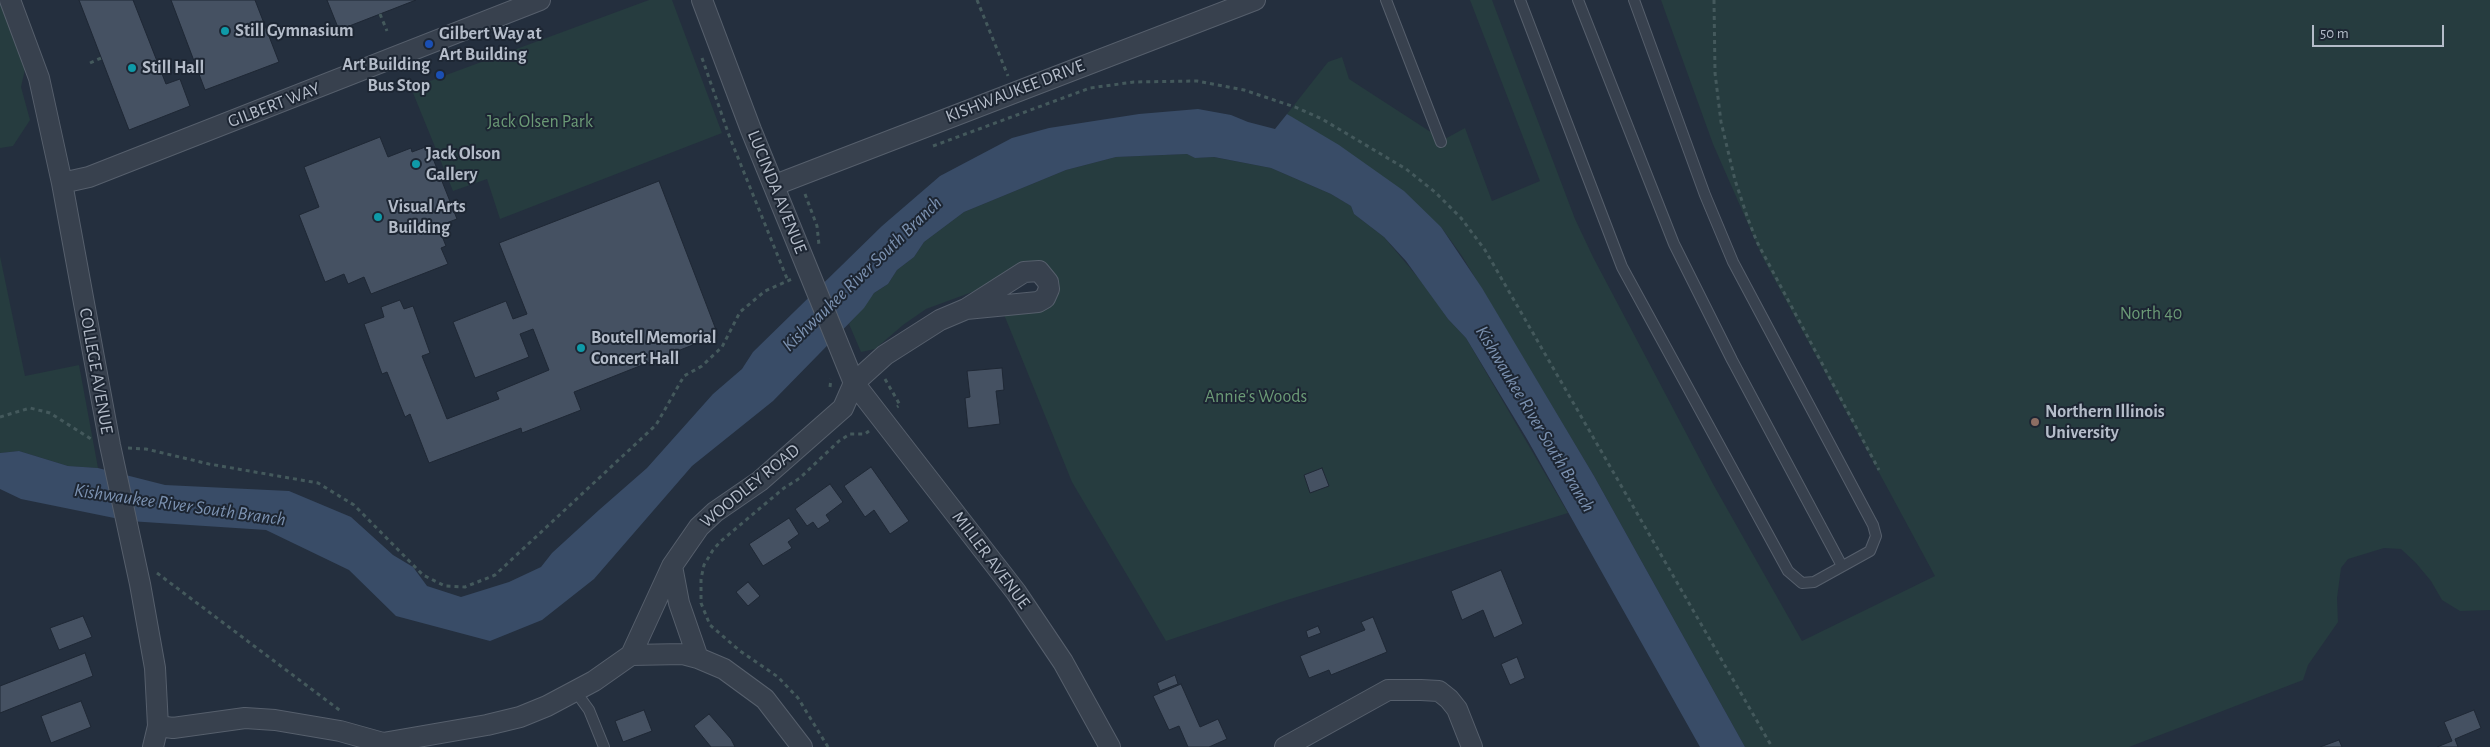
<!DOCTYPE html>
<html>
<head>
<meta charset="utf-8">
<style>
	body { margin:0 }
	#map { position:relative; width:2490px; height:747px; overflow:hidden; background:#242f3e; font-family:"Alegreya Sans",sans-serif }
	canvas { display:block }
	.scale { position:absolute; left:2312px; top:25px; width:132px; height:22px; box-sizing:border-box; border:2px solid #b4bcc9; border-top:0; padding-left:6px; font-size:15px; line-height:18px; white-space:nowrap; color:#b4bcc9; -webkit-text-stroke:4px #1d2633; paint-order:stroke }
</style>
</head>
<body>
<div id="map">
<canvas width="2490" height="747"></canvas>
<div class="scale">50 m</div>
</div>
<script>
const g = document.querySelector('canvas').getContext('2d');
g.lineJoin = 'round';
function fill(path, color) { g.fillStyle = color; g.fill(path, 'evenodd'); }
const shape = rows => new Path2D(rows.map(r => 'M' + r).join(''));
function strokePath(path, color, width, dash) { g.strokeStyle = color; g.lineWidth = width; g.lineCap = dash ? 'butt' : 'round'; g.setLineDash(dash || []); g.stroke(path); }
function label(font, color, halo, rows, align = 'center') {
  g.font = font + ' "Alegreya Sans",sans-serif'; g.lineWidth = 4; g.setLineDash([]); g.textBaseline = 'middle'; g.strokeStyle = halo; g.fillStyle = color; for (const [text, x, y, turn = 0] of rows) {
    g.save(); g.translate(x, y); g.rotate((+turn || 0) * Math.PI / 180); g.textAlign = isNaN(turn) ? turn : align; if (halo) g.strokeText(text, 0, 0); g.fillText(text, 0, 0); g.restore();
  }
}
fill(shape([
	[0,0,26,65,21,87,30,120,13,146,0,148],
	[649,0,672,0,722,133,500,219,487,179,453,191,411,88],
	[1470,0,1492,0,1575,219,1593,257,1713,484,1802,641,1935,576,1763,258,1713,144,1661,0,2490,0,2490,610,2460,611,2442,600,2431,581,2416,563,2401,549,2384,548,2348,559,2341,568,2337,598,2338,622,2308,665,2303,680,2129,747,1745,747,1594,476,1462,256,1441,227,1287,114,1328,62,1342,57,1349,79,1443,140,1465,128,1492,201,1540,181],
	[1187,154,1195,158,1213,157,1271,168,1331,194,1351,206,1354,214,1384,237,1426,287,1448,319,1466,338,1568,513,1287,600,1166,641,1072,482,1003,312,1036,311,1042,263,1034,261,1020,264,1002,281,926,309,903,325,875,349,861,352,849,324,874,293,888,284,897,270,914,257,924,242,964,212,1066,170,1116,157],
	[0,256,25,376,79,365,98,468,68,466,19,451,0,453]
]), '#263c3f');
fill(shape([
	[1198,109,1231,115,1248,122,1275,129,1287,114,1339,145,1404,191,1441,227,1482,288,1594,476,1745,747,1700,747,1527,439,1466,338,1448,319,1406,261,1384,237,1354,214,1351,206,1331,194,1271,168,1214,157,1195,158,1187,154,1116,157,1066,170,964,212,924,242,914,257,897,270,888,284,874,293,864,308,773,401,692,466,594,579,542,620,490,641,396,616,349,570,266,530,129,521,21,499,0,489,0,453,19,451,68,466,98,468,165,485,289,491,351,517,393,555,413,567,427,586,461,597,509,582,541,567,552,553,599,510,647,468,713,394,742,369,753,352,882,226,940,176,1012,138,1049,128,1139,114]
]), '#394c67');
const building = shape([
	[79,0,133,0,166,84,180,79,190,106,129,130,79,0],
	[171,0,255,0,279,62,205,90,171,0],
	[327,0,416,0,339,30,327,0],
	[380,137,388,157,411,148,412,152,428,146,457,219,438,226,446,246,441,248,448,264,371,294,364,277,348,284,344,274,325,282,299,215,319,207,304,167,380,137],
	[659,181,718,335,574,392,581,410,522,433,521,428,429,463,410,414,405,417,387,372,382,374,364,324,384,317,381,307,400,300,404,309,413,306,430,353,422,356,447,419,499,399,496,392,549,370,533,329,520,334,529,357,475,378,453,322,506,301,513,319,527,314,499,243,659,181],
	[1002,368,1004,390,996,391,1000,424,968,428,965,398,970,397,967,371,1002,368],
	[871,467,909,521,890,534,874,510,865,517,844,486,871,467],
	[1322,468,1329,486,1310,493,1304,475,1322,468],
	[830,484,843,502,826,515,830,521,818,529,813,522,807,526,795,509,830,484],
	[789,518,799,534,788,542,792,548,763,566,749,544,789,518],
	[1501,570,1523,624,1494,638,1483,610,1462,620,1451,591,1501,570],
	[748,582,760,596,748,606,736,592,748,582],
	[83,616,92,637,59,650,50,628,83,616],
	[1373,617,1387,652,1331,675,1329,670,1309,678,1300,656,1365,630,1361,622,1373,617],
	[1318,626,1321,633,1308,638,1306,631,1318,626],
	[85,653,93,676,0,713,0,686,85,653],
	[1517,657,1525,678,1510,685,1501,664,1517,657],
	[1175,675,1178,684,1160,691,1157,683,1175,675],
	[1181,684,1200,727,1218,719,1227,739,1209,747,1188,747,1179,726,1169,730,1153,696,1181,684],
	[81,701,91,727,51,743,41,716,81,701],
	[644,710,652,731,623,742,615,721,644,710],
	[2474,710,2481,728,2455,739,2458,747,2437,747,2452,741,2444,722,2474,710],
	[709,714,731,739,735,747,711,747,694,726,709,714],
	[2339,740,2342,747,2320,747,2339,740]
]);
fill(building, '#455162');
strokePath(building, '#1f2835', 1);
const lane = shape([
	[1386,0,1441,142],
	[1520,0,1622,267,1788,571,1802,583,1814,582,1870,551,1876,536,1873,525,1733,262,1705,195,1634,0],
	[1578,0,1674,244,1732,360,1842,566],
	[576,692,589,710,604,747]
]);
const street = shape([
	[10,0,39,78,62,183,110,445,140,584,155,668,158,726,153,747],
	[702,0,751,130,854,383,1016,592,1063,662,1110,747],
	[62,183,89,177,540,0],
	[775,185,1255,0],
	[672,566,679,603,698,658],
	[631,655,683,654,698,658,724,669,765,699,802,747],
	[158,726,173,728,245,718,275,720,340,731,383,743,388,747],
	[383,743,487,725,520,717,547,706,594,681,631,655,672,566,699,527,715,512,760,481,843,408,854,383,885,355,940,320,966,309,1024,272,1039,271,1048,282,1049,289,1045,298,1038,302,966,309],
	[1285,747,1388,690,1421,690,1439,691,1449,699,1457,709,1472,747]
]);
strokePath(lane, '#565f6c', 12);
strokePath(street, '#565f6c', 22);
strokePath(shape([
	[977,0,1008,76],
	[1714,0,1715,73,1721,122,1735,180,1748,219,1757,242,1879,470],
	[380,14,387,31],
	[702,58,730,138,788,281],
	[90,63,101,58],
	[933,146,1090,88,1134,82,1197,81,1244,90,1295,107,1322,119,1406,169,1435,192,1461,218,1485,250,1772,747],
	[805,194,817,226,819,245],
	[885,379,900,405,897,407],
	[830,387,831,379],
	[0,417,30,408,50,413,91,439],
	[128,448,146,449,209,464,318,483,354,505,423,575,445,586,465,587,495,575,656,425,684,376,702,366,722,347,740,312,765,291,792,279],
	[157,573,342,712],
	[828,747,798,698,778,677,740,651,710,625,701,603,701,579,704,565,713,550,721,541,784,488,800,478,839,441,850,434,865,434,869,431]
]), '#44595c', 3, [4, 4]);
strokePath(lane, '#38414e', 10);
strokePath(street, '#38414e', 20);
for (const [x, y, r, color] of [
	[225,31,5,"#0f9aa8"],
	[429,44,5,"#1a4fb4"],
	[132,68,5,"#0f9aa8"],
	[440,75,5,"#1a4fb4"],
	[416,164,5,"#0f9aa8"],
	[378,217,5,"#0f9aa8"],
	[581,348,5,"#0f9aa8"],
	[2035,422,5,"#8d6e63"]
]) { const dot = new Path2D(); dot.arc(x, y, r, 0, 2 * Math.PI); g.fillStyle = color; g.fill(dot); strokePath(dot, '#1d2633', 2); }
label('bold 18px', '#b4bcc9', '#1d2633', [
	["Still Gymnasium",235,31],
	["Gilbert Way at",439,34],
	["Art Building",439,55],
	["Art Building",430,65,"right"],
	["Bus Stop",430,86,"right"],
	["Still Hall",142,68],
	["Jack Olson",426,154],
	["Gallery",426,175],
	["Visual Arts",388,207],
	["Building",388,228],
	["Boutell Memorial",591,338],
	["Concert Hall",591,359],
	["Northern Illinois",2045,412],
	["University",2045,433]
], 'left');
label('18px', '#b4bcc9', '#1d2633', [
	["KISHWAUKEE DRIVE",1015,91,-21],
	["GILBERT WAY",274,105,-21],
	["LUCINDA AVENUE",777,192,68],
	["COLLEGE AVENUE",96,371,80],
	["WOODLEY ROAD",750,486,-39],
	["MILLER AVENUE",991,560,53]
]);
label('18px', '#6b9a76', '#1d2633', [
	["Jack Olsen Park",540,122],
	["North 40",2151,314],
	["Annie's Woods",1256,397]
]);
label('italic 19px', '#7c92b1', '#1d2633', [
	["Kishwaukee River South Branch",862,274,-44],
	["Kishwaukee River South Branch",1535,419,59],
	["Kishwaukee River South Branch",180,505,8]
]);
</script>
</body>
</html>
